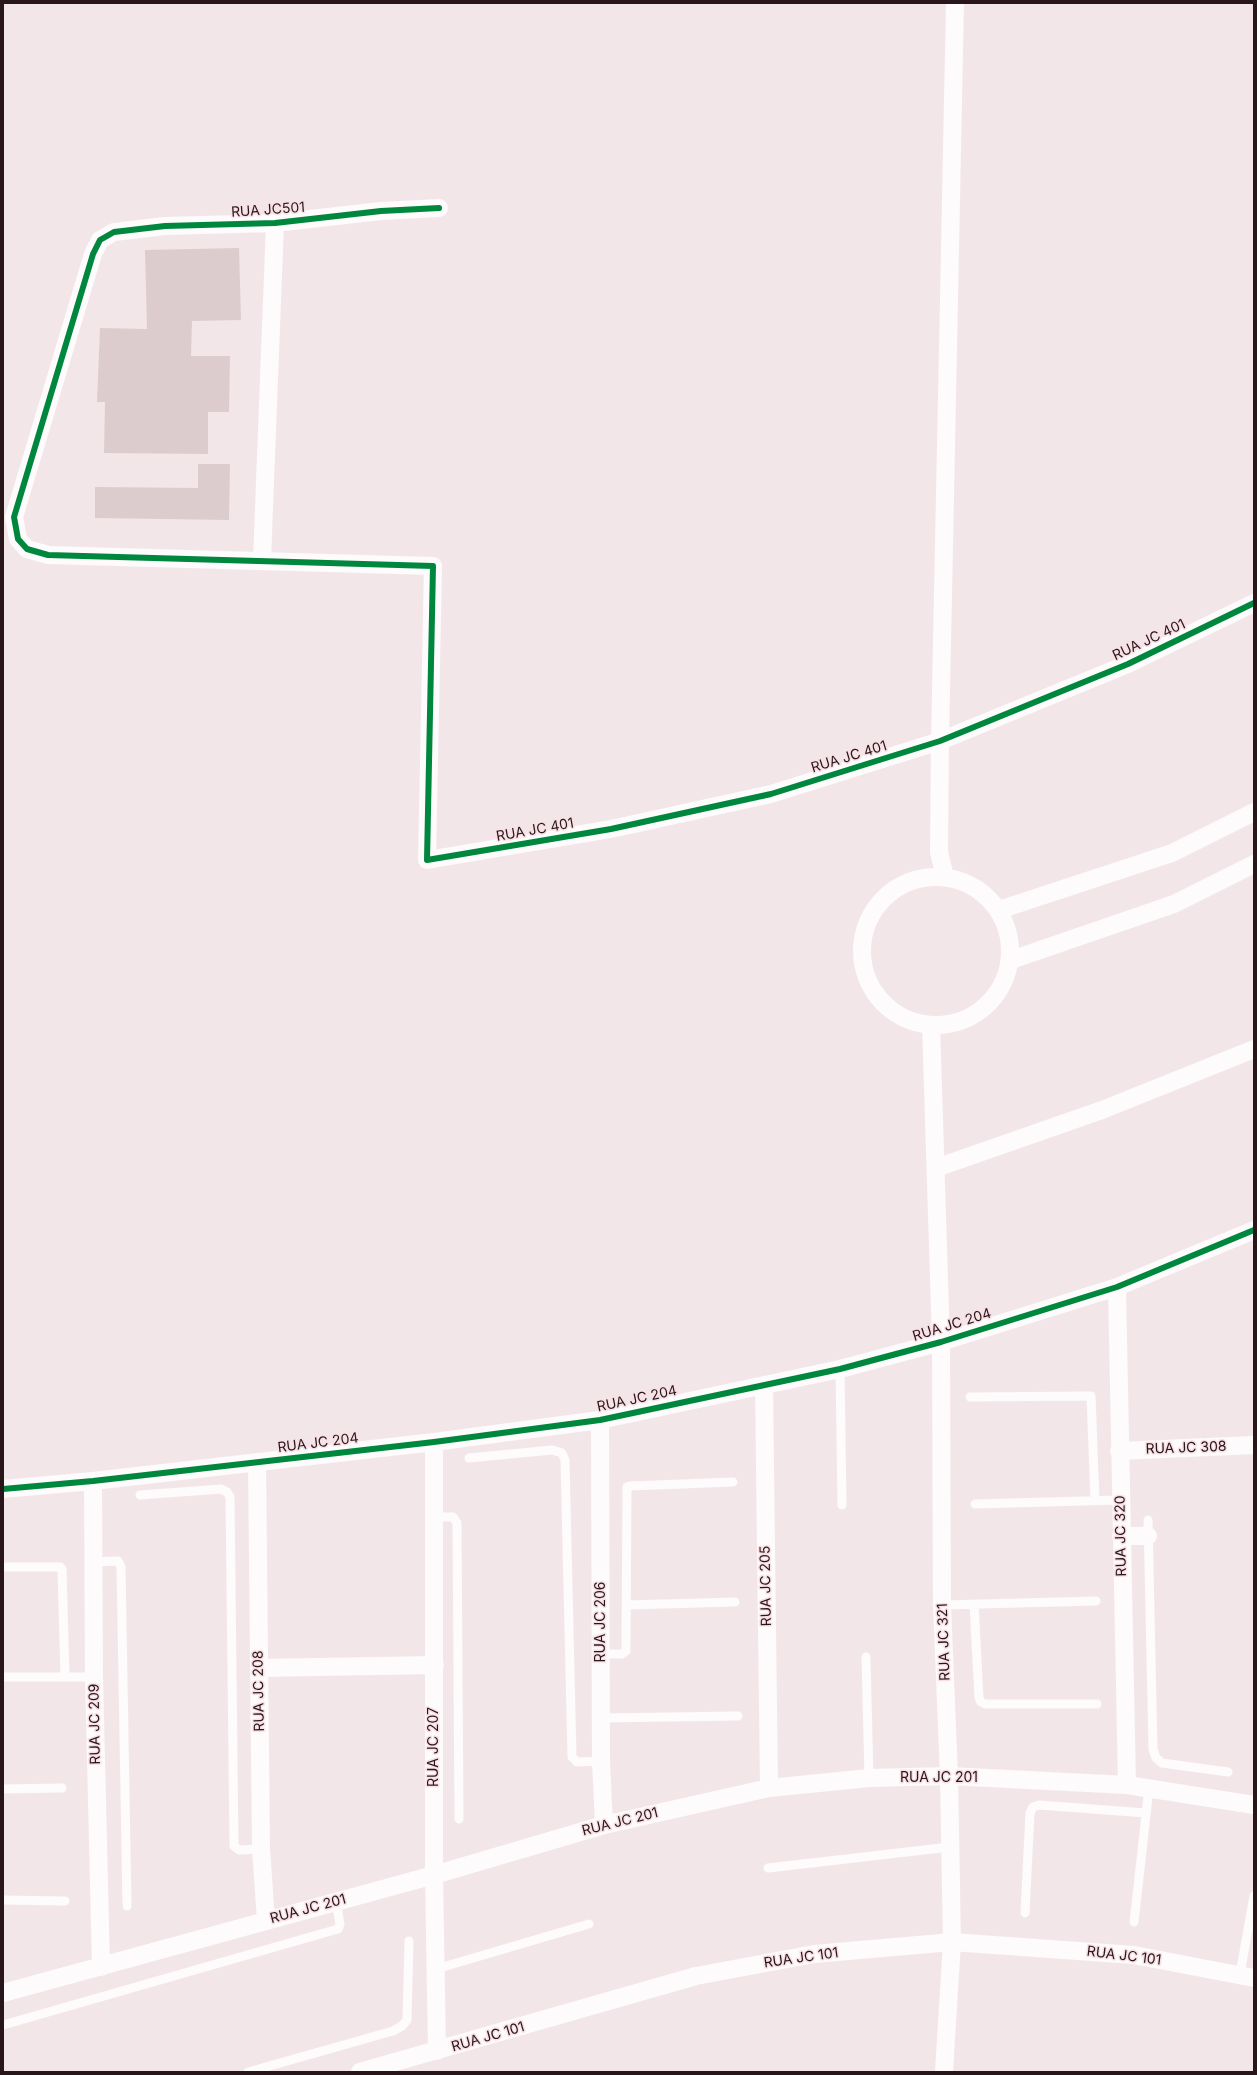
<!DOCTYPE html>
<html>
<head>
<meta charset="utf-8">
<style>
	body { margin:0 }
	#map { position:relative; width:1257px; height:2075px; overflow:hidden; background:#f3e6e8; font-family:Inter,sans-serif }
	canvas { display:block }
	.frame { position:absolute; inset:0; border:4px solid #29161a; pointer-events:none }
</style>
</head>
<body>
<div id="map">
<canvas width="1257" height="2075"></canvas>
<div class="frame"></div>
</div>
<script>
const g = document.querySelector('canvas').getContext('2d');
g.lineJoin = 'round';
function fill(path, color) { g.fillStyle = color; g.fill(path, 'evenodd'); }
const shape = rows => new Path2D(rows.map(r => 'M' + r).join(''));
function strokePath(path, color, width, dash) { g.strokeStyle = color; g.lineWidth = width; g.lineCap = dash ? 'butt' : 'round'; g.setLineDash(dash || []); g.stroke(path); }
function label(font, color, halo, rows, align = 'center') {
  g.font = font + ' Inter,sans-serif'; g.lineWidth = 3; g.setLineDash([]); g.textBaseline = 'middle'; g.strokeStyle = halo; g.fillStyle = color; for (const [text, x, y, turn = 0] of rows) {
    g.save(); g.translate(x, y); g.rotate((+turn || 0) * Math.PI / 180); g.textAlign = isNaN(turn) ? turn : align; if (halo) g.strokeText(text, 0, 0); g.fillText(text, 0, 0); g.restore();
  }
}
fill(shape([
	[239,248,241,320,192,321,191,356,230,356,229,412,208,412,208,454,104,453,105,402,97,402,100,328,147,329,145,250],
	[198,464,230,464,229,520,95,518,95,487,198,488]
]), '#dcccce');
strokePath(shape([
	[840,1369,842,1505],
	[970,1397,1091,1396,1095,1501],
	[469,1458,552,1450,562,1453,565,1460,572,1757,577,1762,601,1761],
	[140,1495,221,1489,227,1492,230,1497,234,1846,239,1850,261,1849],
	[975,1504,1120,1500],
	[434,1517,453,1517,457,1523,459,1819],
	[1148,1520,1153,1749,1156,1758,1162,1763,1228,1772],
	[93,1562,118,1561,121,1567,127,1906],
	[3,1567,60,1567,62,1569,65,1677],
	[974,1604,979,1698,981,1702,985,1704,1097,1704],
	[627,1605,735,1602],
	[942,1605,1096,1601],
	[601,1654,622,1654,626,1651,627,1487,630,1486,733,1482],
	[866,1657,869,1778],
	[3,1677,94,1677],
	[601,1718,738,1716],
	[3,1789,62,1788],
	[768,1868,950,1847],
	[3,1900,65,1901],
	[1025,1913,1030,1813,1033,1807,1039,1805,1146,1813],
	[1134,1922,1149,1788],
	[436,1969,589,1924],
	[1240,1974,1254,1896],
	[3,2025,338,1929,340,1924,336,1901],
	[248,2072,393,2031,402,2026,407,2020,409,1941]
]), '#fdfbfc', 9);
strokePath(shape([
	[439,208,381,211,275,223,165,226,114,232,100,240,93,254,14,517,18,539,27,549,48,555,433,566,427,860,611,829,771,794,940,741,1128,664,1254,603],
	[262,560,275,223],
	'862 951a74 74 0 1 1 148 0a74 74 0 1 1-148 0Z',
	[945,877,939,852,940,741,955,3],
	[999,910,1172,853,1254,812],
	[1011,960,1174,904,1254,864],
	[931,1025,941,1342,942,1605,949,1776,952,1942,944,2072],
	[936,1168,1102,1110,1254,1049],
	[1117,1287,1127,1785],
	[764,1385,769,1788],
	[600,1420,601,1761,604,1825],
	[434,1442,434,1875,437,2051],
	[1119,1451,1254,1445],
	[257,1462,261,1849,266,1920],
	[93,1481,94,1677,101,1967],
	[3,1489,93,1481,434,1442,600,1420,840,1369,941,1342,1117,1287,1254,1230],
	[1121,1536,1148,1536],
	[259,1668,435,1665],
	[3,1993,434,1875,604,1825,769,1788,869,1778,949,1776,1127,1785,1254,1805],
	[360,2072,696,1976,814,1954,952,1942,1134,1955,1254,1978]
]), '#fdfbfc', 18);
strokePath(shape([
	[439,208,381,211,275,223,165,226,114,232,100,240,93,254,14,517,18,539,27,549,48,555,433,566,427,860,611,829,771,794,940,741,1128,664,1254,603],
	[3,1489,93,1481,434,1442,600,1420,840,1369,941,1342,1117,1287,1254,1230]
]), '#00873e', 6);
label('14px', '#29161a', '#f8e1e5', [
	["RUA JC501",268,210,-4],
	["RUA JC 401",1149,640,-25],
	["RUA JC 401",849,757,-17],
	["RUA JC 401",535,830,-10],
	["RUA JC 204",952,1325,-17],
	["RUA JC 204",637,1399,-12],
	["RUA JC 204",318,1443,-7],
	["RUA JC 308",1186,1448,-2],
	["RUA JC 320",1121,1536,-91],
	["RUA JC 205",766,1586,-91],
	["RUA JC 206",601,1622,-90],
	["RUA JC 321",944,1642,-92],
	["RUA JC 208",259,1691,-91],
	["RUA JC 209",95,1724,-91],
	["RUA JC 207",434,1747,-90],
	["RUA JC 201",939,1778],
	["RUA JC 201",620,1822,-14],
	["RUA JC 201",308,1909,-15],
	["RUA JC 101",1124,1956,7],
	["RUA JC 101",801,1958,-8],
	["RUA JC 101",488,2037,-16]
]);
</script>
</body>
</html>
